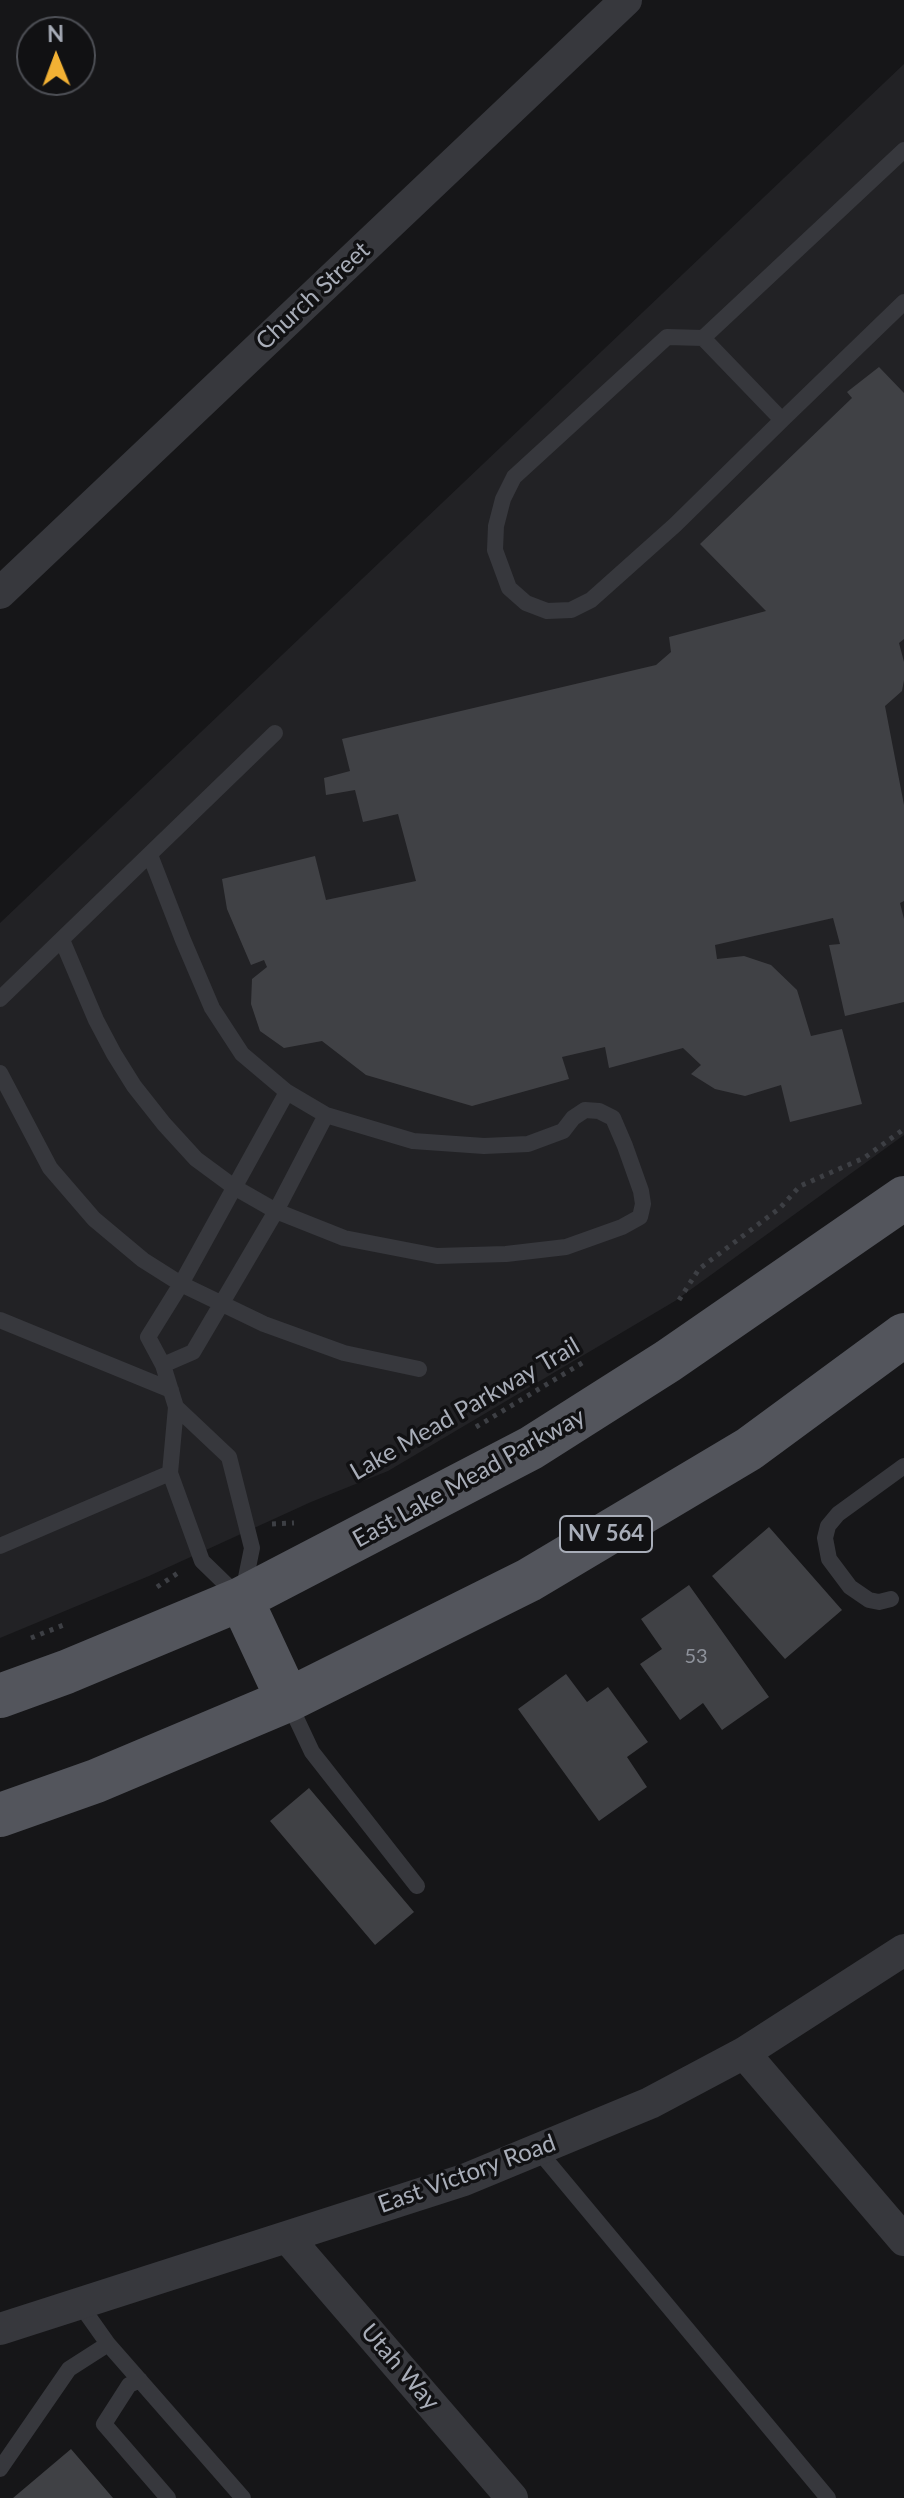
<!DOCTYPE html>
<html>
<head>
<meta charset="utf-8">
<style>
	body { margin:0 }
	#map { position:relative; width:904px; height:2498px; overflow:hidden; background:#161618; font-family:Lato,sans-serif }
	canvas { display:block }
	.north { position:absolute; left:16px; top:16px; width:80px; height:80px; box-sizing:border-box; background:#111113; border:2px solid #4d4f55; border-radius:50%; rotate:359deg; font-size:22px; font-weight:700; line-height:32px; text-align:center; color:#a8adb8 }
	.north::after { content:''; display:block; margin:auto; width:28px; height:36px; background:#f2b134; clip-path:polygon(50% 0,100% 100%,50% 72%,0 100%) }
</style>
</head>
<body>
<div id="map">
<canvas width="904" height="2498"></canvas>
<div class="north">N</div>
</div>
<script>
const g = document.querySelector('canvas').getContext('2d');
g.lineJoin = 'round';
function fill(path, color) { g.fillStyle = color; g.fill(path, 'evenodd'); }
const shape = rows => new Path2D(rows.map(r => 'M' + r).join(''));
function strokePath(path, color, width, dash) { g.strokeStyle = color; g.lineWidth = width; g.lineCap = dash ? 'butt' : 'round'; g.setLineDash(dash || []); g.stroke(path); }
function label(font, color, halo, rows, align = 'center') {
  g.font = font + ' Lato,sans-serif'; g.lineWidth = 7; g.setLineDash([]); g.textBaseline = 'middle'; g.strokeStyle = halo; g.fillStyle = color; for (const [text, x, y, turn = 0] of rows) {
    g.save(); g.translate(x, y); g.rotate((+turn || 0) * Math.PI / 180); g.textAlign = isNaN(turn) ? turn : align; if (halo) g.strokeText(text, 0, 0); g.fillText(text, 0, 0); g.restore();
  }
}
fill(shape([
	[904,64,904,1135,675,1301,388,1471,311,1502,149,1576,0,1638,0,923]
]), '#222225');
fill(shape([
	[879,367,904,393,904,639,899,643,904,662,904,680,902,691,885,706,904,805,904,901,900,903,904,919,904,1002,845,1016,829,945,840,944,833,918,715,945,717,959,744,956,771,965,797,990,811,1036,842,1029,862,1104,790,1122,781,1085,745,1096,715,1089,691,1074,701,1065,683,1048,609,1068,605,1047,562,1057,569,1079,472,1106,366,1075,322,1041,284,1048,260,1031,251,1004,252,979,267,967,264,960,251,965,227,909,222,879,315,856,326,900,416,881,398,814,363,822,355,790,326,795,324,778,350,771,342,739,656,665,671,652,669,637,766,611,700,544,852,398,847,392],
	[769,1527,842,1610,785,1659,712,1576],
	[689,1585,769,1697,722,1730,703,1703,680,1720,640,1664,662,1649,641,1619],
	[566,1674,587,1702,608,1687,648,1742,627,1757,647,1787,599,1821,518,1709],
	[309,1788,414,1912,375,1945,270,1821],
	[71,2449,113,2498,13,2498]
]), '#404145');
strokePath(shape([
	[679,1300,699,1269,780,1208,800,1186,864,1158,904,1129],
	[476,1427,587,1360],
	[272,1524,294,1523],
	[157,1587,178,1573],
	[31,1638,66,1624]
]), '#3d3f44', 5, [4, 6]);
strokePath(shape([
	[904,150,703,338,782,420,904,302],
	[703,338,667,337,514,477,503,499,496,526,495,550,509,588,526,603,547,611,571,610,591,600,675,525,782,420],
	[62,940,96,1020,114,1054,134,1086,164,1124,196,1159,234,1187,276,1211,344,1238,437,1256,506,1254,566,1247,622,1227,640,1217,643,1204,641,1191,625,1146,613,1118,599,1111,585,1110,573,1118,563,1131,528,1144,484,1146,413,1141,326,1115,287,1092,242,1054,212,1008,183,940,150,855],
	[0,999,275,733],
	[0,1073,50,1168,94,1219,143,1260,181,1284,264,1324,344,1353,419,1369],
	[0,1320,171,1390],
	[163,1365,193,1352,276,1211,326,1115],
	[176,1407,229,1457,252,1548,243,1592],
	[0,1546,170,1473],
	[237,1595,202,1561,170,1473,176,1407,163,1365,148,1337,181,1284,287,1092],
	[891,1599,879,1602,869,1600,850,1587,829,1559,825,1538,828,1526,838,1514,904,1466],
	[288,1701,312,1752,417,1886],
	[537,2149,828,2498],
	[79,2303,108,2344,243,2498],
	[140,2380,129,2385,104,2424,168,2498],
	[0,2469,69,2369,108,2344]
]), '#37383d', 16);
strokePath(shape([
	[0,593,626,0],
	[744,2053,904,2240],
	[287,2237,512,2498],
	[0,2329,464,2180,650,2103,744,2053,904,1950]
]), '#37383d', 32);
strokePath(shape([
	[241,1599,288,1700],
	[0,1696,66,1672,241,1599,531,1448,668,1361,904,1198],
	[0,1815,96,1781,288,1700,529,1580,749,1449,904,1335]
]), '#53555c', 44);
label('20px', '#8e929b', null, [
	["53",696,1657]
]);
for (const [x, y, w] of [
	[606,1534,92]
]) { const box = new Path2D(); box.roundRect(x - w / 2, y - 18, w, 36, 6); g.fillStyle = '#111113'; g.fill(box); strokePath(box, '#a8adb8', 2); }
label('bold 22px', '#a8adb8', null, [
	["NV 564",606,1534]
]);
label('24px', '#a8adb8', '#111113', [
	["Church Street",313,296,-43],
	["Lake Mead Parkway Trail",465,1409,-30],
	["East Lake Mead Parkway",469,1478,-29],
	["East Victory Road",467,2174,-20],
	["Utah Way",400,2367,49]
]);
</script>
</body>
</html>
